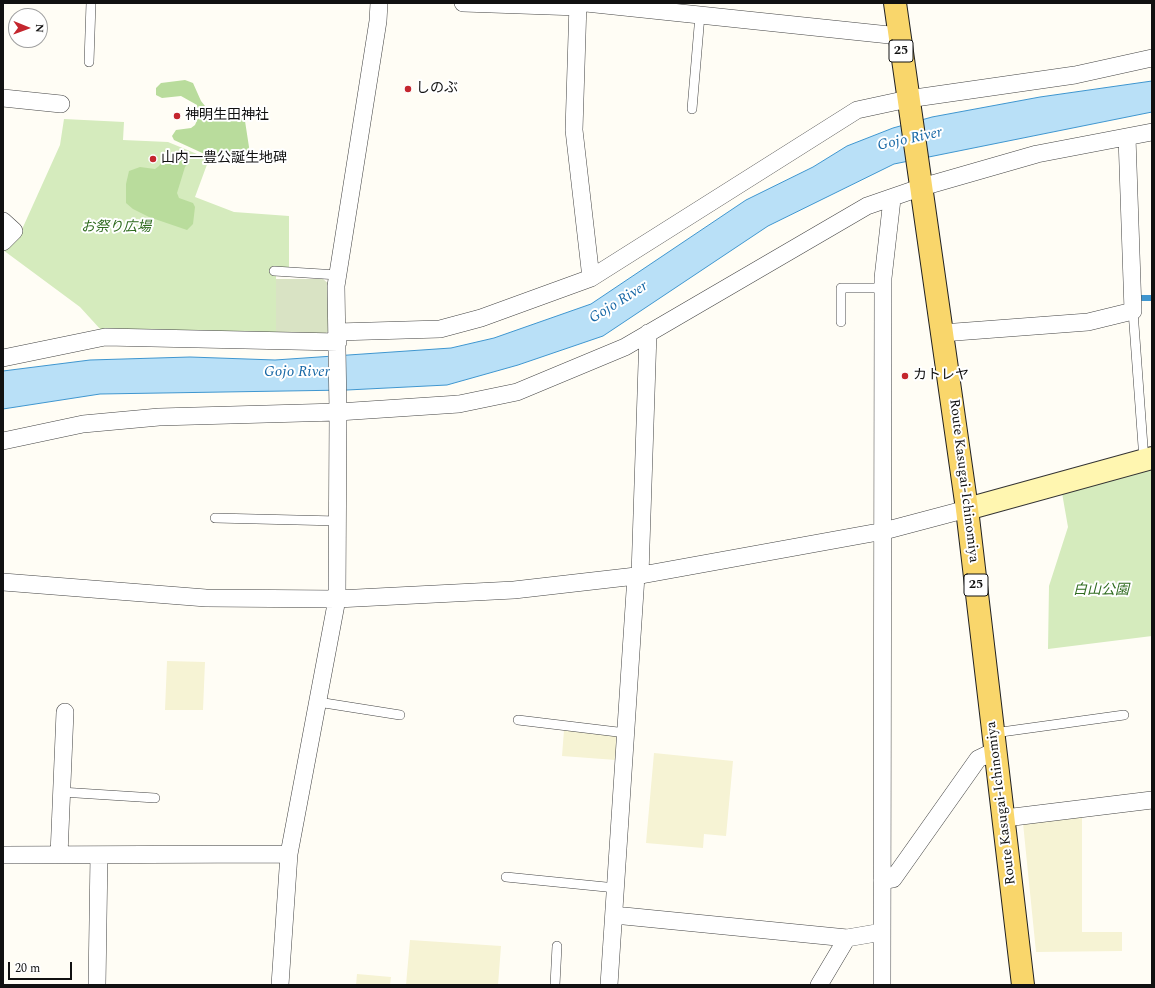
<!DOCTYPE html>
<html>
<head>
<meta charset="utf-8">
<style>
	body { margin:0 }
	#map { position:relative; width:1155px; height:988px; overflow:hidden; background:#fffdf5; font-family:Spectral,serif }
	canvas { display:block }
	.frame { position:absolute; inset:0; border:4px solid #111; pointer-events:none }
	.north { position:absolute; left:8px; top:8px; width:40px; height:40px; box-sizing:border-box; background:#fff; border:1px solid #a0a0a0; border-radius:50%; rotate:91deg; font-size:11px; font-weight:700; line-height:16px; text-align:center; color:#111 }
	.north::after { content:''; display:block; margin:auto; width:14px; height:18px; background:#c4262e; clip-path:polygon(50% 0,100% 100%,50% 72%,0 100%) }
	.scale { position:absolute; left:8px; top:962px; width:64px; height:18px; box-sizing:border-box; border:2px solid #111; border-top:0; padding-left:5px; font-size:12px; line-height:14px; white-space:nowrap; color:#111; -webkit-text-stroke:3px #fff; paint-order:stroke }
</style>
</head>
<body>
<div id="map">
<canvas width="1155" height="988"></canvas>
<div class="frame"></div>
<div class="north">N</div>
<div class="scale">20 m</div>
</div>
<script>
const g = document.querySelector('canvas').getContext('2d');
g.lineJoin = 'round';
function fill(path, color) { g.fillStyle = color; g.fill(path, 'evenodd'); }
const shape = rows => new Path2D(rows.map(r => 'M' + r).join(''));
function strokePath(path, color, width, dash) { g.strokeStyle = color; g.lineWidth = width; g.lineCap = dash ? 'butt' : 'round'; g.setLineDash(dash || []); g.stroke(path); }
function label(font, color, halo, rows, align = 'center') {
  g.font = font + ' Spectral,"Noto Sans JP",serif'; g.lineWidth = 4; g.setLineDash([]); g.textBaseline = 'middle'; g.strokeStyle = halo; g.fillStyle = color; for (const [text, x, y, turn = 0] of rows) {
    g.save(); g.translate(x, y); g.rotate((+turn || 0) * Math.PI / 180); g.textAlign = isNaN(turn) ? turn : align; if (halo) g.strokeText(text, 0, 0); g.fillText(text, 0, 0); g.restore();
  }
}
fill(shape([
	[167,661,205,662,203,710,165,710],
	[564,730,618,734,616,760,562,756],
	[654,753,733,761,726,836,704,834,703,848,646,843],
	[1082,816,1082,932,1122,932,1122,951,1036,952,1023,823],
	[410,940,501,946,498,985,406,985],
	[357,974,391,977,390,985,356,985]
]), '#f6f3d4');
fill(shape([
	[64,119,124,122,123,140,168,142,209,159,195,197,234,212,289,216,289,269,276,268,276,335,101,330,80,307,3,250,19,236,60,145],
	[1152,468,1152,636,1048,649,1049,586,1068,527,1062,493]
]), '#d5ebbd');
fill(shape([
	[185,80,193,83,201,101,205,106,217,109,226,114,240,116,245,121,249,147,248,155,238,159,211,157,174,140,172,136,176,130,191,128,195,125,199,116,197,105,181,96,162,98,156,95,156,88,161,83],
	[177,151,186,156,190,161,185,167,177,193,179,198,193,203,195,207,193,224,187,230,149,217,133,209,126,203,126,184,129,171,140,167,155,169,159,166,166,155]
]), '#b9dc9c');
fill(shape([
	[276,279,323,279,330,285,330,330,322,336,276,335]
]), '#d9e3c4');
const water = shape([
	[1152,81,1152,112,894,164,768,226,603,336,518,365,447,385,347,390,100,394,3,409,3,371,90,360,190,357,275,360,451,348,494,338,591,304,746,200,813,167,847,146,893,128,932,117,1040,97,1152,81]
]);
fill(water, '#b9e0f7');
strokePath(water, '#3f96cf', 1);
strokePath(shape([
	[1141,298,1152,298]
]), '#3f96cf', 6);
const lane = shape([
	[89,62,91,3],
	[692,109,700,15],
	[274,271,338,275],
	[1133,311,1144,460],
	[841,322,841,288,883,288],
	[215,518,338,521],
	[318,702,400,715],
	[518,720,626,733],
	[994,733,1124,715],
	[61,792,155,798],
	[506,877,616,888],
	[555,985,557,946]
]);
const street = shape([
	[463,3,578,7],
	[578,3,574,130,591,278],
	[586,3,899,36],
	[3,98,61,104],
	[3,221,14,231,3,242],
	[337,332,440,329,481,318,591,278,857,110,908,99,1075,75,1152,58],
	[942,333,1088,322,1133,311,1127,137],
	[3,358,105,337,338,342],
	[3,441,83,424,159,417,338,412,459,404,517,392,625,347,867,206,922,187,1037,154,1152,132],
	[640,575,648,333],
	[3,582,206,598,337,599,514,590,636,576,884,531,967,509],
	[1005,818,1152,800],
	[3,855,289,854],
	[59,855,65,712],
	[882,881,893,879,978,759,997,750],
	[614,915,847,938,882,932],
	[97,985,99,855],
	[280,985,289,854,337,599,338,412,336,286,378,21,379,3],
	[609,985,636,576],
	[819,985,847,938],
	[882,985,883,278,892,199]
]);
const secondary = shape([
	[967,509,1152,458]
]);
const primary = shape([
	[895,3,967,509,1023,985]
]);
strokePath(lane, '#444', 10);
strokePath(street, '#444', 18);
strokePath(secondary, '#333', 24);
strokePath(primary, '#222', 24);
strokePath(lane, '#fff', 9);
strokePath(street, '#fff', 17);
strokePath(secondary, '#fff6b0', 22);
strokePath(primary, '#f9d66b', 22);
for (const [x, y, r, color] of [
	[408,89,4,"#c4262e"],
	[177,116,4,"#c4262e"],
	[153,159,4,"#c4262e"],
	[905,376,4,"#c4262e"]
]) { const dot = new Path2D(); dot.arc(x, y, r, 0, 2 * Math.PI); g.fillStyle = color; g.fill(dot); strokePath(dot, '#fff', 1.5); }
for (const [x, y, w] of [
	[901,51,24],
	[976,585,24]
]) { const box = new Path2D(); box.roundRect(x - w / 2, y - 11, w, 22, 3); g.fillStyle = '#fff'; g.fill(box); strokePath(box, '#111', 1); }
label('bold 13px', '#111', null, [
	["25",901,51],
	["25",976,585]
]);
label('14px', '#111', '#fff', [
	["しのぶ",416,89],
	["神明生田神社",185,116],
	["山内一豊公誕生地碑",161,159],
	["カトレヤ",913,376]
], 'left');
label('italic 14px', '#2f6b1f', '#fff', [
	["お祭り広場",116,228],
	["白山公園",1101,591]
]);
label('14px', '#111', '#fff', [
	["Route Kasugai-Ichinomiya",963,481,83],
	["Route Kasugai-Ichinomiya",1002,803,-97]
]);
label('italic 15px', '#1768a6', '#fff', [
	["Gojo River",910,140,-12],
	["Gojo River",619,303,-32],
	["Gojo River",297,373]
]);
</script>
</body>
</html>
